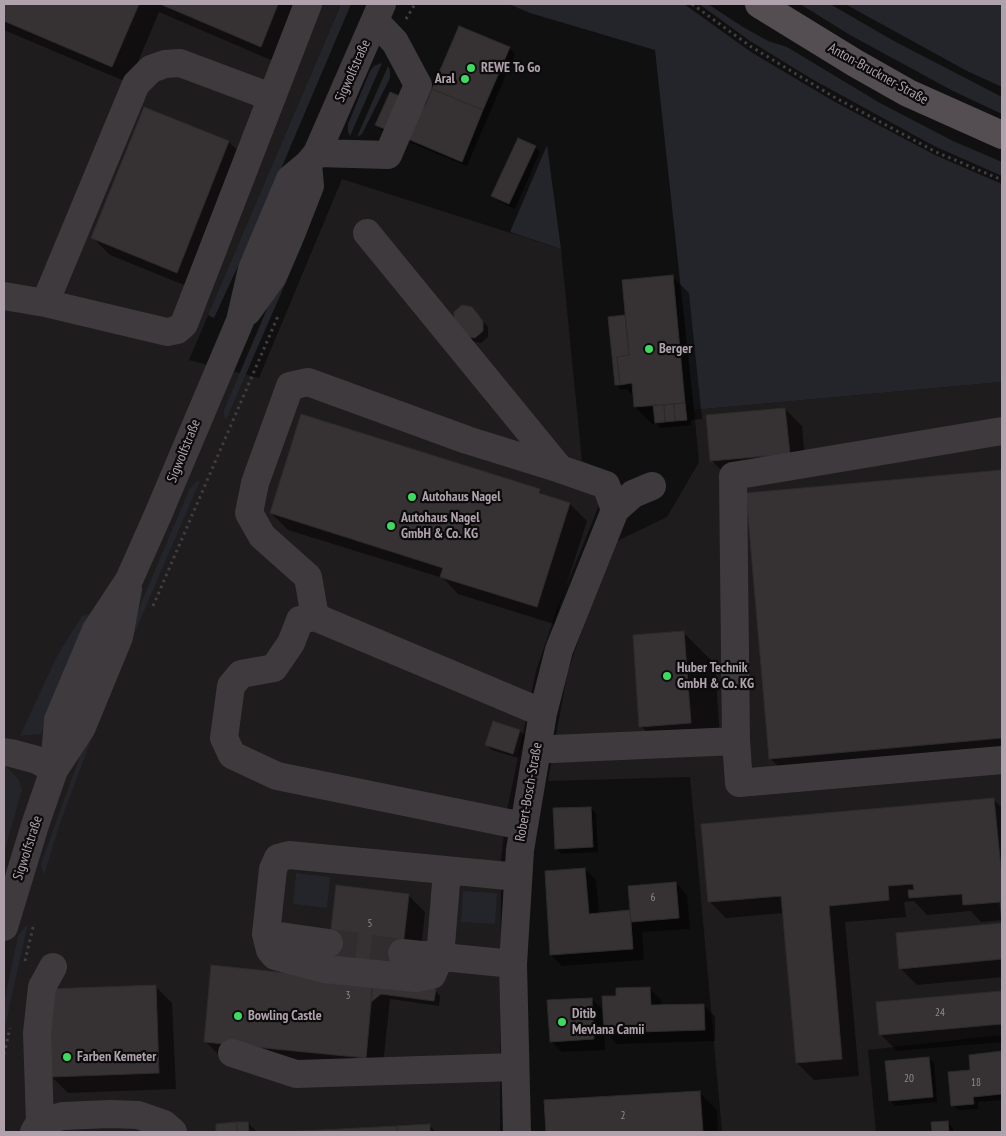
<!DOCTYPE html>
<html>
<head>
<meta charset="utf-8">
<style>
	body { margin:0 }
	#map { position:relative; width:1006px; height:1136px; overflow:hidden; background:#111010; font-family:"PT Sans Narrow",sans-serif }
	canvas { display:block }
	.frame { position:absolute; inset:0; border:5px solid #b0a2ad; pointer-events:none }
</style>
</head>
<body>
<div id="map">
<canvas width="1006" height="1136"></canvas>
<div class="frame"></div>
</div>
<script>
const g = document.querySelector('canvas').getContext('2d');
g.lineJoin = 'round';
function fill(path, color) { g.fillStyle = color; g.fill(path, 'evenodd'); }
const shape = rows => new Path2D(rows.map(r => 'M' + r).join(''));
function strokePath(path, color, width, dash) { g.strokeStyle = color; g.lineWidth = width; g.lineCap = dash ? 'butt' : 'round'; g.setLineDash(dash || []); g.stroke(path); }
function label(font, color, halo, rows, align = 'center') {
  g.font = font + ' "PT Sans Narrow",sans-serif'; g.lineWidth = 4.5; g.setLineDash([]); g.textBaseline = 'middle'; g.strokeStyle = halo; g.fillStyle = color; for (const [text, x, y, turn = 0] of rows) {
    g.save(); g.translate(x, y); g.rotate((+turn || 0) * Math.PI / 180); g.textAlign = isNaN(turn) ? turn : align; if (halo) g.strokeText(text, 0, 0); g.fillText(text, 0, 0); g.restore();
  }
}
fill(shape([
	[4,4,341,4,189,360,259,378,342,179,561,249,582,461,612,473,557,609,536,671,506,815,501,860,500,1132,4,1132],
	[1002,382,1002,1035,868,1050,876,1132,722,1132,690,777,548,781,567,674,592,600,617,541,667,517,699,462,694,410]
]), '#1e1c1d');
fill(shape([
	[341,4,351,4,261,216,214,318,208,315],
	[509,4,684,4,751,52,835,102,935,155,1002,184,1002,382,694,410,655,50,530,13],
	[699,4,708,4,743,27,768,41,787,47,880,103,953,141,1002,162,1002,176,934,146,810,78,750,41],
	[800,4,830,4,894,41,1002,97,1002,114,953,91,907,66,850,35],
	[845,4,1002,4,1002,87,967,71],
	[382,63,350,136,348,132,348,124,370,71,374,66],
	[388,66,390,70,390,78,362,134,357,137],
	[547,145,561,249,510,232],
	[295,243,302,245,226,420,224,416,224,410],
	[197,481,200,481,113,683,108,681,190,488],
	[91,614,41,734,20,736,57,656,82,616],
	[102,695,107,697,60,823,44,875,41,864],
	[4,766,6,766,19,780,22,790,4,852],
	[296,873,330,877,327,908,293,904],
	[463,891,497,893,495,924,461,922],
	[28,923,9,1008,4,1034,4,1002,18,936]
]), '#23252a');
fill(shape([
	[4,4,303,4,278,63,159,12,129,83,4,30],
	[509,48,515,54,467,166,382,131,377,125,426,108],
	[145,109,229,142,246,159,194,289,110,255,93,238],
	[535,147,540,152,515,209,498,201,493,196],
	[672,276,689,293,702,419,691,420,691,425,661,428,656,423,652,424,635,407,634,397,627,389,621,390,616,385,624,317,627,319],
	[472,308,488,327,488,337,481,343,471,341,455,312],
	[785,409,802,426,806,470,729,478,712,461],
	[1002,471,1002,756,787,775,770,758,747,494],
	[539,491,545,496,570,504,587,521,554,624,458,594,443,578,288,530,271,513],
	[684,633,715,664,721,754,672,757,641,726],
	[520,731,525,736,518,758,492,750,487,745],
	[993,799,1002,808,1002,920,981,922,971,911,927,915,914,901,904,902,906,917,845,922,859,1076,814,1080,797,1063,784,913,726,918,709,901],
	[591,808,596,814,598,852,561,854,556,848],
	[585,869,596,880,599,914,632,912,676,883,687,895,690,929,642,932,644,960,562,966,551,955],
	[408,895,425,912,417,988,435,990,440,996,439,1006,390,999,382,1074,222,1058,205,1041,345,980],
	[1002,924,1002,977,917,985,900,968,897,934],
	[155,986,172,1003,176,1089,68,1093,51,1076],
	[649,988,661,1000,661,1006,704,1005,715,1017,715,1041,617,1044,604,1031,605,1050,562,1052,551,1041,592,999,605,1012,618,997],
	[1002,992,1002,1042,897,1051,880,1034,878,1004],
	[1002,1053,1002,1100,978,1102,978,1109,958,1110,953,1105,971,1071,970,1056],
	[929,1058,934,1063,937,1102,895,1106,890,1100],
	[700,1093,717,1110,718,1132,547,1132,545,1101],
	[248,1123,257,1132,217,1132,217,1125],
	[948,1123,953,1128,954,1132,933,1132,932,1124],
	[429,1125,436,1132,308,1132]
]), '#0007');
const building = shape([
	[4,4,139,4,112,67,4,21,4,4],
	[160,4,278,4,261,47,160,4],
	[459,26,510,47,483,110,432,89,459,26],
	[432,89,483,110,462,162,375,125,390,92,425,106,432,89],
	[144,107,229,141,177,273,91,238,144,107],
	[518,138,536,146,509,204,491,196,518,138],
	[673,275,685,403,634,407,632,383,620,385,617,357,629,355,622,280,673,275],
	[462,305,472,307,483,321,483,331,475,338,464,336,454,323,454,312,462,305],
	[625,315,629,355,617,357,620,385,615,385,608,317,625,315],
	[685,403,687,420,675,421,674,404,685,403],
	[674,404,675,421,665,422,664,405,674,404],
	[653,405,664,405,665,422,655,423,653,405],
	[785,408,790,454,710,461,706,415,785,408],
	[301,414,540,489,539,493,570,503,537,607,440,577,443,568,270,513,301,414],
	[1002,470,1002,738,769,759,746,493,1002,470],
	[684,631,691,723,639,727,633,635,684,631],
	[493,721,520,730,513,754,485,745,493,721],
	[994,798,1002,879,1002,959,899,969,896,933,1002,923,1000,902,963,905,962,894,909,898,908,890,914,890,913,884,888,886,889,900,829,906,842,1059,796,1063,781,896,708,902,701,824,994,798],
	[591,807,593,847,555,849,553,808,591,807],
	[585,868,589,914,630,910,633,949,550,955,545,871,585,868],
	[676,882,679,918,631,922,628,886,676,882],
	[336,885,409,894,400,973,327,964,336,885],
	[211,965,373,982,366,1058,204,1042,211,965],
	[373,982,436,989,434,1001,381,994,371,1002,373,982],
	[156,985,159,1073,50,1077,47,989,156,985],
	[650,987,651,1005,704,1004,705,1030,604,1033,602,996,616,996,616,988,650,987],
	[1002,991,1002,1024,879,1035,876,1002,1002,991],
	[592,998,594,1039,550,1042,547,1000,592,998],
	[1002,1051,1002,1094,973,1097,974,1104,951,1106,948,1072,970,1070,969,1055,1002,1051],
	[929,1057,933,1097,889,1101,885,1061,929,1057],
	[700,1091,703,1132,546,1132,544,1100,700,1091],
	[948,1121,949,1132,932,1132,931,1122,948,1121],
	[237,1122,237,1132,216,1132,216,1124,237,1122],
	[237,1122,248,1122,249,1132,237,1132,237,1122],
	[430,1124,430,1132,397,1132,397,1126,430,1124],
	[397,1126,397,1132,284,1132,397,1126]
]);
fill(building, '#363234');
strokePath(building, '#2c2a2b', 1);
strokePath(shape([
	[329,943,402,953]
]), '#312d2f', 28, [28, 14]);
strokePath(shape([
	[692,4,750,46,834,97,936,152,1002,180],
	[406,19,415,4],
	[153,606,278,316],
	[25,961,34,923],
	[4,1054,10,1028]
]), '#433d42', 3, [2.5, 4]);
strokePath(shape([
	[317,153,388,155,418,85,395,42,375,21],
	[367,233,560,469,606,485,615,510],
	[4,296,45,303,167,332,177,330,184,324,308,4],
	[45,303,136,84,151,69,165,64,180,63,271,97],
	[247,312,273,276,292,232,310,186,308,164],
	[1002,431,733,476,736,741,739,783,1002,760],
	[315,617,308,577,262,536,249,513,255,483,290,386,308,382,467,440,560,469],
	[537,748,552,749,736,741],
	[4,752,11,753,37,760,54,770],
	[54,770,58,720,96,630,129,580,157,517,240,321,252,269,290,179,308,164,317,153,382,4],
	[523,826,277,776,232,755,224,738,231,686,241,674,274,668,291,643,300,620,315,617,543,713],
	[447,871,440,957,432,975,416,978,324,969,275,956,270,950,266,934,273,869,278,858,289,855,518,877],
	[4,927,35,825,54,770,82,727,119,637,128,589],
	[266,934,329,943],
	[402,953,513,964],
	[232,1053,296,1074,515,1067],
	[40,1122,37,1033,42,987,53,967],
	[34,1132,40,1122,63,1116,110,1114,138,1115,164,1124,173,1132],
	[517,1132,513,964,520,850,543,713,559,650,615,510,633,494,652,486]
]), '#3f3a3e', 28);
strokePath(shape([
	[759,4,855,63,908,93,1002,135]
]), '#544d52', 28);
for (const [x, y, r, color] of [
	[471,68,5,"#3eda60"],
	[465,79,5,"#3eda60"],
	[649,349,5,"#3eda60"],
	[412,497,5,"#3eda60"],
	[391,526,5,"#3eda60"],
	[667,676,5,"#3eda60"],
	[238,1016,5,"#3eda60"],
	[562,1022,5,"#3eda60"],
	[67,1057,5,"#3eda60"]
]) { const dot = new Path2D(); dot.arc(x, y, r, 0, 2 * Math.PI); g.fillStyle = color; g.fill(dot); strokePath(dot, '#0c0b0b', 2); }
label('11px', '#92868f', null, [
	["6",653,898],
	["5",370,924],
	["3",348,996],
	["24",940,1013],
	["20",909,1079],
	["18",976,1083],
	["2",623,1116]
]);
label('bold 14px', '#b0a2ad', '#0c0b0b', [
	["REWE To Go",481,68],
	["Aral",455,79,"right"],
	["Berger",659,349],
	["Autohaus Nagel",422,497],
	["Autohaus Nagel",401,518],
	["GmbH & Co. KG",401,534],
	["Huber Technik",677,668],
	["GmbH & Co. KG",677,684],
	["Ditib",572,1014],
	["Mevlana Camii",572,1030],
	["Bowling Castle",248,1016],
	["Farben Kemeter",77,1057]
], 'left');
label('14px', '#b0a2ad', '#0c0b0b', [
	["Sigwolfstraße",353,71,-66],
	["Anton-Bruckner-Straße",878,74,29],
	["Sigwolfstraße",184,451,-68],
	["Robert-Bosch-Straße",529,792,-80],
	["Sigwolfstraße",28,848,-72]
]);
</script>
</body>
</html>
